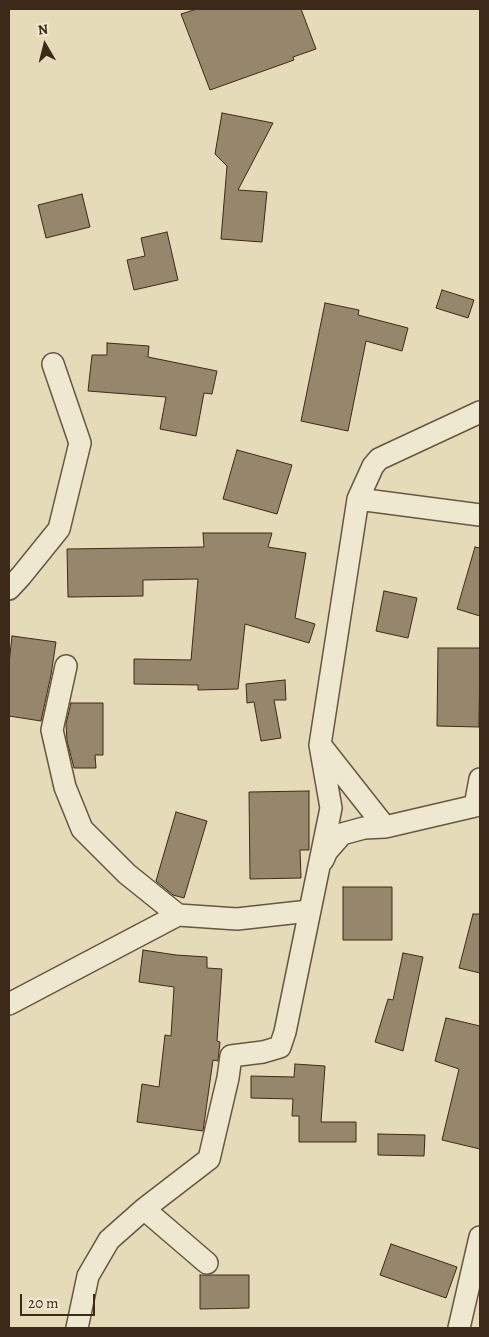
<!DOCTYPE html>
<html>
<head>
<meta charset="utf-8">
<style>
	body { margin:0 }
	#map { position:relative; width:489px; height:1337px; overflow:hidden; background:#e6dbb8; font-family:Alegreya,serif }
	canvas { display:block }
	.frame { position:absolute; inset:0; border:10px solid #3d2919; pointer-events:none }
	.north { position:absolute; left:20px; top:20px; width:50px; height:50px; -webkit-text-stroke:4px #efe8d1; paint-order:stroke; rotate:352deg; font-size:14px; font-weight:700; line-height:20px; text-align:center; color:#3d2919 }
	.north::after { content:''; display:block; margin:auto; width:18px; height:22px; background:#3d2919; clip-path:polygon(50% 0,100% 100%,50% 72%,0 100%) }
	.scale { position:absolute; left:20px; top:1294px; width:75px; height:22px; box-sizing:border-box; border:2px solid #3d2919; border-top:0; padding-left:6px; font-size:15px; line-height:18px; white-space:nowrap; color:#3d2919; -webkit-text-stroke:4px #efe8d1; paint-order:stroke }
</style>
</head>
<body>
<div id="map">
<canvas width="489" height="1337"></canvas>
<div class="frame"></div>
<div class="north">N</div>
<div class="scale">20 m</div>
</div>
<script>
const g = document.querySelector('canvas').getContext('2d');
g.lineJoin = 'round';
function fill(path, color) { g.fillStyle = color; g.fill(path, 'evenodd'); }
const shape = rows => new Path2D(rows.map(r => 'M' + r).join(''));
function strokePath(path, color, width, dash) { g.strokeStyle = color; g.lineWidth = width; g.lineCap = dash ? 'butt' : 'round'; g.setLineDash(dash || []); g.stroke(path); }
const building = shape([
	[197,9,301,9,316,49,293,57,294,60,210,90,181,14,197,9],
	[222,113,273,123,238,190,267,192,262,242,221,239,227,166,215,154,222,113],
	[82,194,90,227,46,238,38,205,82,194],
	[167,232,178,280,134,290,127,260,145,256,141,238,167,232],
	[442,290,474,300,468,318,436,308,442,290],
	[325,303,359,310,358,315,408,328,402,351,366,341,348,431,301,421,325,303],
	[107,343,149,346,148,357,217,371,212,394,204,393,196,436,160,429,166,397,88,391,92,355,107,355,107,343],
	[237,450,292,465,277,514,223,499,237,450],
	[203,533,272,533,268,547,306,553,295,618,315,624,309,643,245,624,238,689,198,690,198,685,134,684,134,659,191,660,198,579,143,580,143,596,68,597,67,549,204,547,203,533],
	[475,547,480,548,480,616,457,609,475,547],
	[384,591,417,598,408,638,376,631,384,591],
	[12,636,56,642,51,675,41,721,9,716,9,664,12,636],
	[438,648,480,648,479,727,437,726,438,648],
	[285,680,286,700,274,700,281,738,261,741,254,702,247,703,246,684,285,680],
	[71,703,103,703,103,755,95,755,96,768,74,768,67,741,66,724,71,703],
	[309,791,309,850,300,850,301,878,250,879,249,792,309,791],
	[176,812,207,821,184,898,173,895,156,881,176,812],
	[343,887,392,887,392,940,343,940,343,887],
	[473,914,480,914,480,973,459,968,473,914],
	[143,950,176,955,207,957,207,968,222,969,217,1041,220,1042,218,1061,213,1060,203,1131,137,1122,142,1084,159,1087,165,1035,171,1036,174,987,139,982,143,950],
	[403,953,423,957,403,1051,375,1042,388,999,393,1000,403,953],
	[446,1018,480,1026,480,1149,442,1140,459,1069,435,1061,446,1018],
	[295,1064,325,1066,321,1122,356,1122,356,1142,299,1142,299,1116,292,1116,293,1099,251,1098,251,1076,294,1077,295,1064],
	[378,1134,425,1135,424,1156,378,1155,378,1134],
	[391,1244,457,1267,446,1298,380,1275,391,1244],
	[200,1275,249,1275,249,1308,200,1309,200,1275]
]);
fill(building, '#95866c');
strokePath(building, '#3d2919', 1);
const minor = shape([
	[358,499,480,515],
	[9,589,21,576,59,529,80,443,53,364],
	[66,666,52,730,65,787,82,829,127,874,178,915,237,919,309,911],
	[322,747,385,827],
	[475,806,480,779],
	[323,860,327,851,342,834,364,828,385,827,475,806],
	[9,1004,178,915],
	[144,1209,207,1263],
	[77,1328,88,1276,109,1240,144,1209,209,1159,228,1078,231,1056,263,1052,280,1047,285,1032,331,808,320,745,358,499,373,466,379,459,480,412],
	[459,1328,480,1237]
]);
strokePath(minor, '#675641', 24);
strokePath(minor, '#efe8d1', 21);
</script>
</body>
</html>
